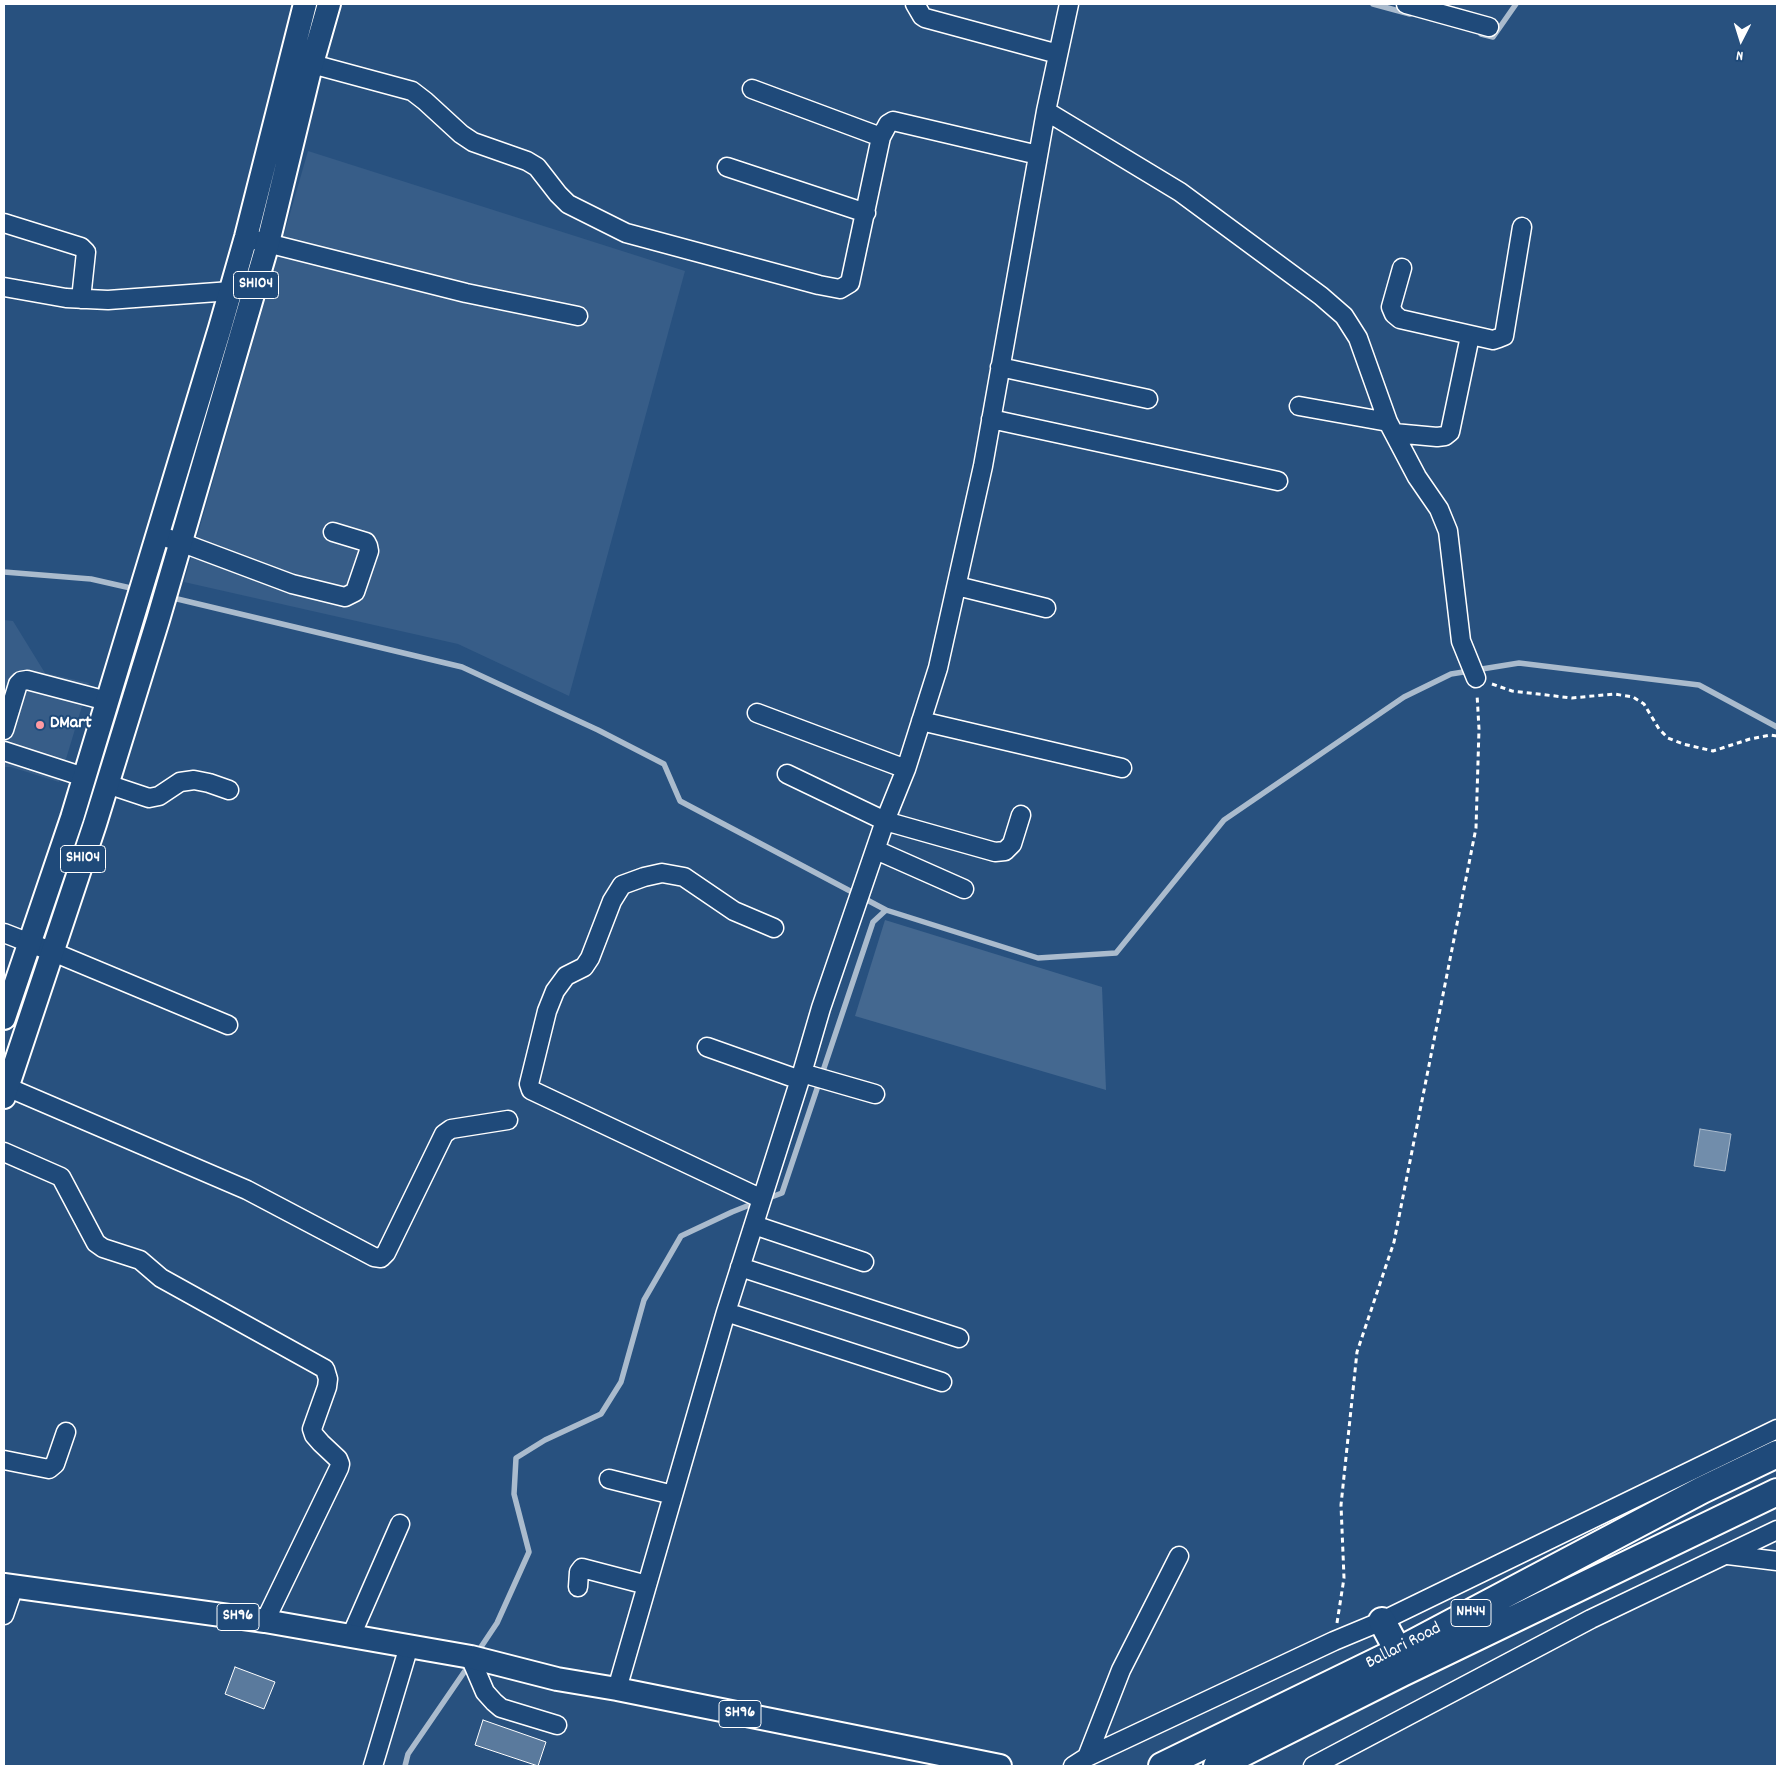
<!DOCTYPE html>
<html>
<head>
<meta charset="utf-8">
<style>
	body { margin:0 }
	#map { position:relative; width:1781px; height:1770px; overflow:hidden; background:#28517f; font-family:Dekko,sans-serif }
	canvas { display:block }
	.frame { position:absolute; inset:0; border:5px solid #fff; pointer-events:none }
	.north { position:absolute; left:1716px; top:15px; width:50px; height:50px; -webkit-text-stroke:4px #1f4a7a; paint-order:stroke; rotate:185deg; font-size:14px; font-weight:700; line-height:20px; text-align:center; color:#fff }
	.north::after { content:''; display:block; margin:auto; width:18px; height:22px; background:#fff; clip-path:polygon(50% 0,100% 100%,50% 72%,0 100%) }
</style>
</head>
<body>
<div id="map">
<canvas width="1781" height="1770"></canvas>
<div class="frame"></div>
<div class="north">N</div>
</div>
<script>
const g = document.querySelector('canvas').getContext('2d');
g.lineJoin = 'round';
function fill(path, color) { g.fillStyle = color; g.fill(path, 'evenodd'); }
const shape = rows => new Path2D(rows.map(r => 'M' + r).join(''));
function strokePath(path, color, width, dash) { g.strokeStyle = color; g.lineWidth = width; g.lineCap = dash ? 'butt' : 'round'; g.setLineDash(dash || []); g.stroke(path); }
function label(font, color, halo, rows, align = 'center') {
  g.font = font + ' Dekko,sans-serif'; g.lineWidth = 4; g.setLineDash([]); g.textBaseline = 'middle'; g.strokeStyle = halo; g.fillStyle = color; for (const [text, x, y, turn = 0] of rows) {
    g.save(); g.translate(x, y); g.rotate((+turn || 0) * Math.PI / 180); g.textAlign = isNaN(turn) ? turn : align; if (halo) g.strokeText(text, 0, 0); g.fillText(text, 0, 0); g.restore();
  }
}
fill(shape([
	[308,151,685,271,569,696,458,644,184,582],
	[4,620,13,621,45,673,89,683,59,782,11,767,4,767]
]), '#375d88');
fill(shape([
	[885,920,1102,987,1106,1090,855,1016]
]), '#446890');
const water = shape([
	[1700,1129,1731,1134,1725,1171,1694,1166,1700,1129]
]);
fill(water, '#718dab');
strokePath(water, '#aabbcd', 1);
strokePath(shape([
	[1373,4,1410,14],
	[1481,34,1493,37,1516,4],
	[4,572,91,579,135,589],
	[169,597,462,667,598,730,664,764,680,801,886,910],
	[766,1199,782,1193,873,922,886,910,1038,958,1116,953,1224,820,1404,697,1451,674,1519,663,1699,685,1777,727],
	[477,1653,497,1623,529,1552,514,1494,516,1458,545,1440,601,1414,621,1382,644,1300,681,1236,732,1212,757,1202],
	[405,1766,408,1754,469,1665]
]), '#aabbcd', 5.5);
const building = shape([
	[235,1667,275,1682,264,1709,225,1694,235,1667],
	[483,1720,546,1742,538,1766,475,1745,483,1720]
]);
fill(building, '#5a7a9d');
strokePath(building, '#fff', 1);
const minor = shape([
	[915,4,922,16,925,18,1058,54],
	[1406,4,1489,27],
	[312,64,412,91,425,101,461,134,473,142,527,161,537,167,558,194,568,204,626,233,819,285,840,289,850,283,881,137],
	[752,89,881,137,888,124,893,121,1038,155],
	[1046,111,1180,192,1321,296,1344,316,1358,338,1388,422,1417,477,1439,509,1448,531,1461,641,1476,678],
	[727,167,866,213],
	[4,223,81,247,86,252,81,299],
	[255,240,466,293,578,316],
	[1402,268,1391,307,1394,314,1400,319,1493,340,1499,338,1504,336,1522,227],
	[4,287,66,298,108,300,231,291],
	[1000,367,1148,399],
	[1299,406,1388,422],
	[991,419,1278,481],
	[1394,433,1437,437,1445,436,1450,432,1470,336],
	[157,535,180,542,292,584,345,597,355,592,369,551,368,546,366,542,333,532],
	[957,586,1046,608],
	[757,713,906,769],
	[921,721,1122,768],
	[4,730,18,684,21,681,27,680,107,701],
	[4,751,84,777],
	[787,774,885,821,995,852,1005,851,1012,844,1021,815],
	[107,784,149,798,159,796,180,782,194,780,209,783,229,790],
	[876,850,964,889],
	[4,933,53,952,228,1025],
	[707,1047,800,1080],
	[802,1073,875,1094],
	[7,1087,247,1190,374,1257,381,1258,386,1253,444,1134,451,1129,508,1120],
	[4,1152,61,1177,96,1243,103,1248,140,1260,161,1278,325,1369,328,1379,327,1387,312,1429,314,1435,321,1443,338,1459,340,1464,339,1468,265,1621],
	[762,1199,531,1090,529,1084,547,1011,555,991,566,976,584,967,590,958,612,901,622,885,644,877,662,873,684,877,734,911,774,928],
	[754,1225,864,1262],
	[740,1267,959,1338],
	[726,1312,942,1382],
	[4,1460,49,1469,55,1464,66,1432],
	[609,1479,673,1495],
	[1728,1555,1777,1561],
	[578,1587,579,1572,582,1568,647,1585],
	[4,1615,14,1586],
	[351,1636,400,1524],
	[470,1657,485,1692,494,1702,501,1708,557,1725],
	[617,1689,726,1312,802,1073,821,1008,885,821,906,769,938,668,983,466,1046,111,1069,4],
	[1087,1757,1121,1670,1179,1556],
	[373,1766,409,1646],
	[1073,1766,1087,1757,1334,1641,1382,1621,1777,1429],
	[1313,1766,1591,1619,1777,1530]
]);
const major = shape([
	[4,1018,72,818,220,328,246,237,305,4],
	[4,1097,95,824,158,620,268,243,309,74,329,4],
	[4,1585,265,1621,471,1657,557,1679,617,1689,1000,1766]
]);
const highway = shape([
	[1382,1621,1398,1651],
	[1162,1766,1398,1651,1702,1490,1777,1454],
	[1217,1766,1402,1673,1777,1492]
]);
strokePath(minor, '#fff', 21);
strokePath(major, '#fff', 26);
strokePath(highway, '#fff', 30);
strokePath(shape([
	[1492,684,1512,691,1572,698,1614,694,1633,697,1644,704,1659,729,1668,738,1683,744,1713,751,1750,739,1770,735,1777,736],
	[1337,1623,1344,1578,1341,1505,1357,1352,1394,1242,1476,828,1479,729,1477,694]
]), '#fff', 3, [5, 4]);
strokePath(minor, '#1f4a7a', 18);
strokePath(major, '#1f4a7a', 22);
strokePath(highway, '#1f4a7a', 26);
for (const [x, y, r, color] of [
	[40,725,5,"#ff9aa2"]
]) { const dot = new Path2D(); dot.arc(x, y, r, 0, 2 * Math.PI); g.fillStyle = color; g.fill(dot); strokePath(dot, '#1f4a7a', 2); }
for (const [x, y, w] of [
	[256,285,45],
	[83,859,45],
	[1471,1613,40],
	[238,1617,42],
	[740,1714,42]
]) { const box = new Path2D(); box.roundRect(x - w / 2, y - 13.5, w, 27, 4); g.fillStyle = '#1f4a7a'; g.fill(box); strokePath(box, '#fff', 1); }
label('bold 16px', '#fff', null, [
	["SH104",256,285],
	["SH104",83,859],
	["NH44",1471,1613],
	["SH96",238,1617],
	["SH96",740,1714]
]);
label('bold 18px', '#fff', '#1f4a7a', [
	["DMart",50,725]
], 'left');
label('18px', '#fff', '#1f4a7a', [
	["Ballari Road",1404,1647,-27]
]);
</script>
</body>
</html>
